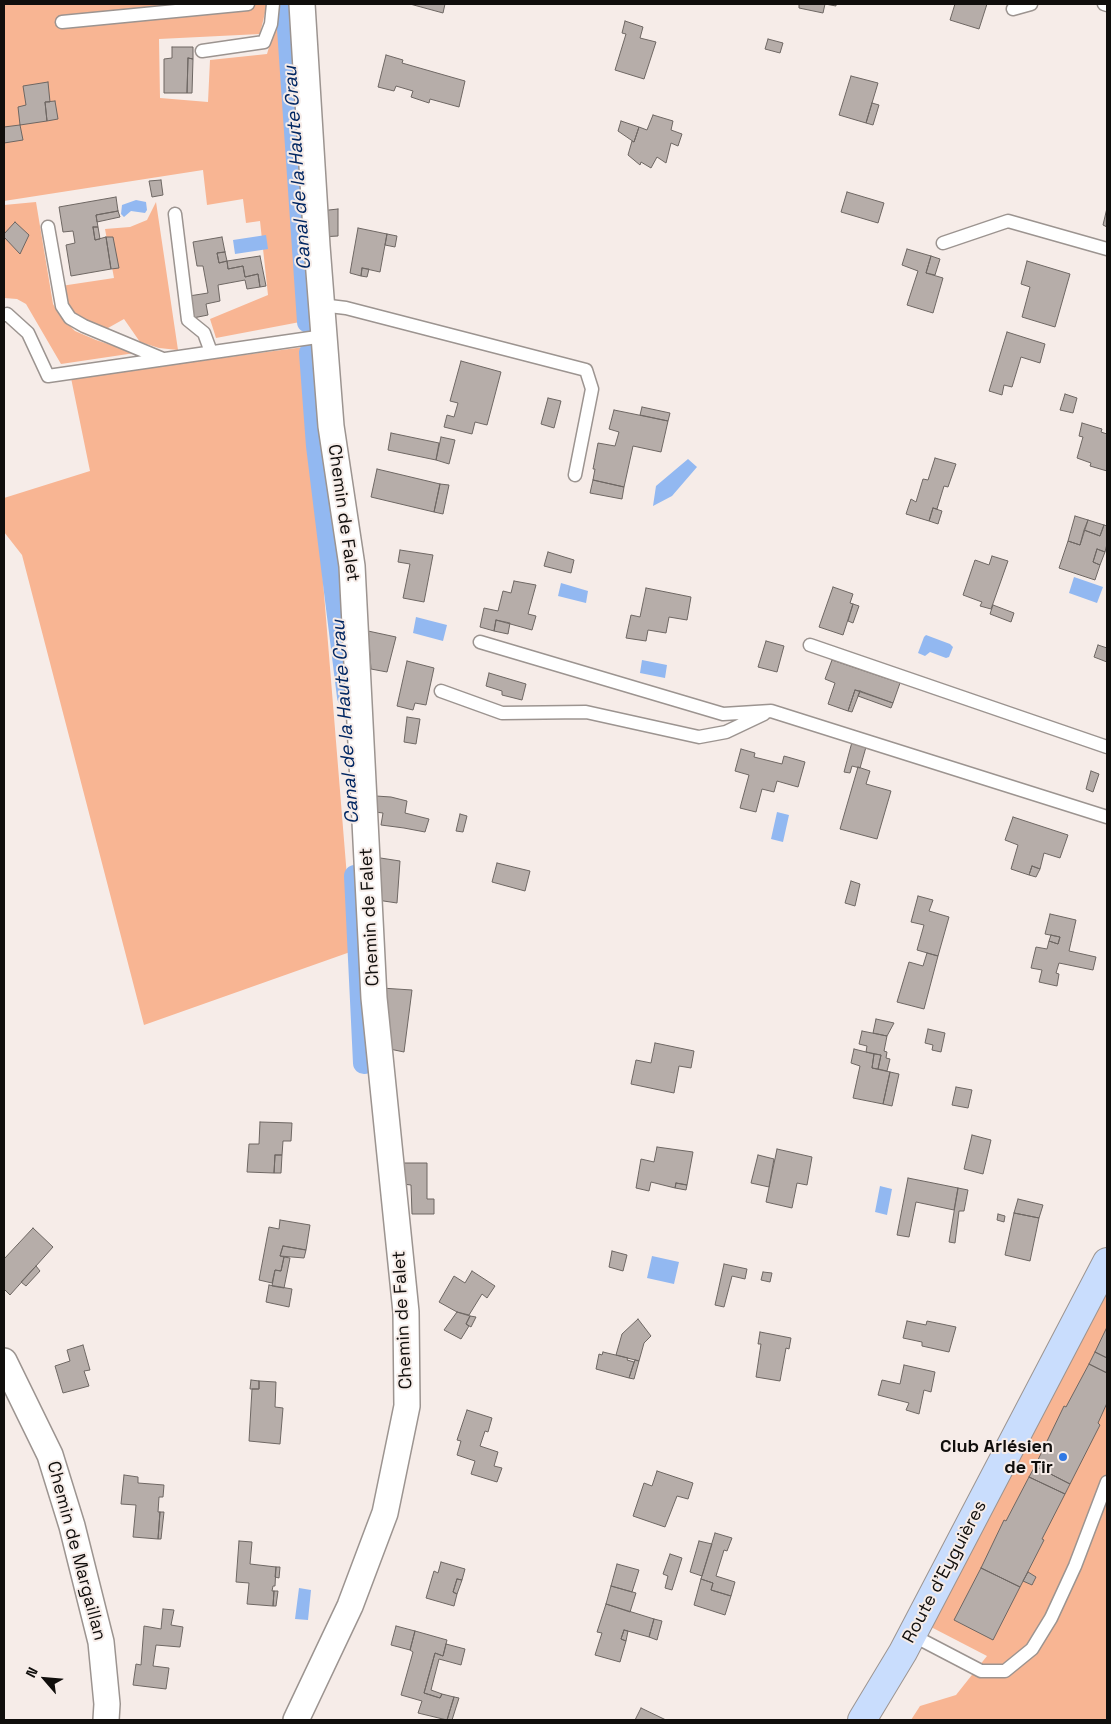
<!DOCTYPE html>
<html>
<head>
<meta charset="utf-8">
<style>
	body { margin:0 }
	#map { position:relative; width:1111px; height:1724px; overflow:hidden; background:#f6ece8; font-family:"Space Grotesk",sans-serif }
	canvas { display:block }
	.frame { position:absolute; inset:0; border:5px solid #100e0c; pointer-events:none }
	.north { position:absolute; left:20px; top:1654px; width:50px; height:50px; -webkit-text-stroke:4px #f6ece8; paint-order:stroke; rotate:297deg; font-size:14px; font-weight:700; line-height:20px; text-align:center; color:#100e0c }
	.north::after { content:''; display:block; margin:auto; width:18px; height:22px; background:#100e0c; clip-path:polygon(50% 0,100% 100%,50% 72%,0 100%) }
</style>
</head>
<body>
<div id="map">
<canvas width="1111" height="1724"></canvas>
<div class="frame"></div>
<div class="north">N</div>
</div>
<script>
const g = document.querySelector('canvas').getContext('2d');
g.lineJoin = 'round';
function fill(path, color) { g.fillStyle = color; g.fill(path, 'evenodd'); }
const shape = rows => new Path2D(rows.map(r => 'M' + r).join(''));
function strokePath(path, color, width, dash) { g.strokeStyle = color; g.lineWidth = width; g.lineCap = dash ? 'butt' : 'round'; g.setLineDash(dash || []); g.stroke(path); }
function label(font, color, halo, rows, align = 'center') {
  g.font = font + ' "Space Grotesk",sans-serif'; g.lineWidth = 4; g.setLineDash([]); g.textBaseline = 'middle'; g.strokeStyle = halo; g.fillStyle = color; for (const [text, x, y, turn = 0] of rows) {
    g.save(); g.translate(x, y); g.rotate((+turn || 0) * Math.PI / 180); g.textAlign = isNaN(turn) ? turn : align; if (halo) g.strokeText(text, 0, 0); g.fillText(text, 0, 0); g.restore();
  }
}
fill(shape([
	[4,4,267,4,260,34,159,39,160,98,208,102,210,60,267,54,276,23,284,13,300,322,216,338,210,319,268,295,260,221,246,223,243,199,207,205,203,170,4,201],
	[36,202,53,304,60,316,75,331,96,340,135,353,61,364,26,304,17,299,4,298,4,205],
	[156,202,178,350,159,348,140,342,124,319,108,328,103,328,82,318,69,311,61,286,114,278,105,229,130,227,147,220],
	[304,347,353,951,144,1025,22,555,4,532,4,498,90,471,71,378],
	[1107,1287,1107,1720,911,1720,920,1706,956,1695,987,1656,931,1627]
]), '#f8b593');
fill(shape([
	[136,200,146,202,147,210,145,213,131,211,124,217,121,214,122,205],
	[266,235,268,249,235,254,233,240],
	[688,459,697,467,672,496,653,506,656,486],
	[1074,577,1103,587,1097,603,1069,593],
	[561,583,588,591,586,603,558,596],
	[416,617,447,625,443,641,413,633],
	[926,635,950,644,953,647,949,657,946,658,930,652,925,656,918,653,924,637],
	[642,660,667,665,665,678,640,673],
	[777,812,789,815,783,842,771,839],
	[880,1186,892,1189,887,1215,875,1212],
	[652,1256,679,1262,674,1284,647,1278],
	[299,1588,311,1590,308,1620,295,1619]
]), '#92b8f1');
strokePath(shape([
	[287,14,308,322],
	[310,353,317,446,348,697],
	[355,876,364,1063]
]), '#92b8f1', 22);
const building = shape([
	[410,4,445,4,443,13,410,4],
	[799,4,836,4,836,6,825,4,823,13,799,8,799,4],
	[955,4,987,4,979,29,950,20,955,4],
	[625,21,643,27,640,38,656,42,644,79,615,70,626,34,622,33,625,21],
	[768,39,783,43,780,53,765,49,768,39],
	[172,47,193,47,193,59,188,58,187,93,164,93,164,59,172,58,172,47],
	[386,55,403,60,402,63,465,81,459,107,430,99,429,103,411,97,413,91,396,86,394,91,378,87,386,55],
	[188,58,193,59,192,93,187,93,188,58],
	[851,76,878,83,866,123,839,115,851,76],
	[48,82,50,102,45,102,47,121,20,125,18,107,26,105,23,86,48,82],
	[55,101,58,119,47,121,45,102,55,101],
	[872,103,879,105,873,125,866,123,872,103],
	[653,115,673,121,671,130,682,134,678,146,671,143,666,163,657,157,651,168,641,162,640,165,628,155,632,141,634,142,639,127,647,130,653,115],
	[621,121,639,127,634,142,618,131,621,121],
	[20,125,23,140,4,143,4,127,20,125],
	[161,180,163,195,152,197,149,181,161,180],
	[847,192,884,203,878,223,841,212,847,192],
	[116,197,118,211,96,215,98,227,93,227,95,240,106,237,111,269,71,276,66,245,75,243,73,231,63,232,59,207,116,197],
	[1107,208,1107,227,1103,225,1107,208],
	[338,209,338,236,320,237,320,211,338,209],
	[118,211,120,217,97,222,96,215,118,211],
	[15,222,29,235,20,254,4,237,4,234,15,222],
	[93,227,98,227,100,239,95,240,93,227],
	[358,228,387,234,380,272,362,268,361,276,350,273,358,228],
	[387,234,397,236,395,247,385,245,387,234],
	[106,237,113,237,119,268,111,269,106,237],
	[222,237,225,252,217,253,219,263,227,261,228,269,243,266,245,277,258,274,260,287,247,289,245,280,218,285,220,301,206,304,208,315,193,318,189,296,208,293,203,266,197,266,193,242,222,237],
	[907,249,931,256,926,273,943,278,933,313,907,305,918,271,902,265,907,249],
	[225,252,227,261,219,263,217,253,225,252],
	[260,256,266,286,260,287,258,274,245,277,243,266,228,269,227,261,260,256],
	[931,256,940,259,935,275,926,273,931,256],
	[1027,261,1070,274,1055,327,1022,317,1030,287,1021,284,1027,261],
	[362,268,369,269,367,277,361,276,362,268],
	[1007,332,1045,344,1040,363,1021,357,1012,387,1004,385,1002,395,989,391,1007,332],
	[461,361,501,372,487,425,475,422,472,434,444,427,447,415,454,417,458,403,450,401,461,361],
	[1065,394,1077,398,1073,413,1060,410,1065,394],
	[548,398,561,401,554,428,541,424,548,398],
	[642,407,670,413,668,421,640,415,642,407],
	[614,410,668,421,661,452,633,446,624,487,593,480,595,469,593,469,598,443,615,446,619,432,609,429,614,410],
	[1082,423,1102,429,1101,432,1107,434,1107,471,1090,466,1091,463,1077,458,1083,437,1079,436,1082,423],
	[391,433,439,443,436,460,388,450,391,433],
	[441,437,455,440,449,464,436,460,441,437],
	[935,458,956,464,948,487,944,486,937,509,933,508,929,521,906,514,911,499,916,502,923,479,928,480,935,458],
	[377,469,440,484,434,512,371,497,377,469],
	[593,480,624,487,622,499,590,493,593,480],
	[440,484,449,485,443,514,434,512,440,484],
	[933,508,942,511,938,524,929,521,933,508],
	[1075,516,1088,520,1080,545,1068,541,1075,516],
	[1088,520,1104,525,1100,536,1084,530,1088,520],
	[1104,525,1107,526,1107,544,1105,552,1097,549,1093,562,1100,565,1095,580,1059,568,1068,541,1080,545,1084,530,1100,536,1104,525],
	[1097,549,1105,552,1100,565,1093,562,1097,549],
	[400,550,433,555,424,602,403,598,410,564,398,562,400,550],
	[548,552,574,560,571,573,544,566,548,552],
	[992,556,1008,561,991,609,980,606,982,602,963,595,975,560,989,565,992,556],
	[514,581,536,585,528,614,536,616,532,630,496,620,494,631,480,627,484,608,498,611,503,591,511,593,514,581],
	[833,587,853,594,850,603,853,604,843,635,819,627,833,587],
	[646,588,691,597,687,620,669,617,666,633,648,630,646,641,626,638,631,615,640,617,646,588],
	[853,604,859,606,853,623,848,621,853,604],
	[993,605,1014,613,1011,622,990,614,993,605],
	[496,620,510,623,508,634,494,631,496,620],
	[368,631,396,637,387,672,371,669,368,631],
	[766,641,784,646,777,672,758,667,766,641],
	[1098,645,1107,648,1107,662,1094,657,1098,645],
	[832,660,900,683,893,703,855,690,848,711,828,704,835,683,825,679,832,660],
	[407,661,434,668,426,705,415,703,413,710,397,706,407,661],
	[489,673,526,684,522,700,502,695,502,691,486,686,489,673],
	[855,690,860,691,852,712,848,711,855,690],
	[860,691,893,703,891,708,858,696,860,691],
	[407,717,420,719,416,744,404,742,407,717],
	[852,742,866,747,860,768,852,766,850,773,844,772,852,742],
	[741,749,755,753,754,757,782,764,784,756,805,762,798,787,777,781,774,792,762,789,756,812,740,808,749,775,735,771,741,749],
	[858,767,870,771,866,784,891,791,877,839,840,829,858,767],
	[1091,771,1099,774,1093,792,1086,789,1091,771],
	[376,796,391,797,407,801,405,813,429,819,425,832,404,828,381,825,383,813,375,812,376,796],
	[460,814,467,816,463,832,456,831,460,814],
	[1013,817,1068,835,1060,858,1044,853,1040,869,1032,866,1029,875,1011,869,1018,845,1005,840,1013,817],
	[374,857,400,861,397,903,377,900,374,857],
	[497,863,530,871,525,891,492,882,497,863],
	[1032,866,1040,869,1036,877,1029,875,1032,866],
	[851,881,860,884,855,906,845,903,851,881],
	[918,896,933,900,929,911,949,917,938,956,917,950,924,925,911,922,918,896],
	[1050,914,1076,920,1069,951,1096,957,1093,970,1059,963,1056,973,1059,974,1057,986,1039,982,1042,970,1031,968,1036,947,1047,949,1049,941,1058,944,1060,937,1045,934,1050,914],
	[1051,935,1060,937,1058,944,1049,941,1051,935],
	[927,953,938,956,924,1009,897,1002,909,962,923,966,927,953],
	[381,988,412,990,404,1052,385,1048,381,988],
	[876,1019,894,1023,887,1036,873,1033,876,1019],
	[928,1029,945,1033,941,1052,932,1050,933,1045,925,1043,928,1029],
	[862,1031,887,1036,884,1051,887,1052,886,1058,890,1059,887,1071,878,1069,881,1055,866,1052,867,1046,859,1044,862,1031],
	[655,1043,694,1051,691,1068,679,1066,674,1093,631,1084,636,1060,651,1063,655,1043],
	[854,1049,874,1054,872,1068,890,1072,883,1104,853,1098,860,1066,851,1063,854,1049],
	[874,1054,881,1055,878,1069,872,1068,874,1054],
	[890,1072,899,1074,892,1106,883,1104,890,1072],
	[956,1087,972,1090,968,1108,952,1105,956,1087],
	[260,1122,292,1123,291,1141,283,1141,282,1155,275,1155,274,1173,247,1172,249,1144,259,1144,260,1122],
	[972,1135,991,1140,983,1174,964,1169,972,1135],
	[657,1147,693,1152,687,1185,676,1183,675,1188,651,1182,649,1191,636,1188,641,1159,654,1162,657,1147],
	[777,1149,812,1157,807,1185,797,1183,792,1208,766,1202,777,1149],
	[275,1155,282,1155,281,1173,274,1173,275,1155],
	[758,1155,774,1159,769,1187,751,1183,758,1155],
	[402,1163,427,1163,427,1199,434,1199,434,1214,412,1214,411,1185,403,1184,402,1163],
	[908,1178,958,1188,954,1210,916,1202,909,1237,897,1235,908,1178],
	[676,1183,687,1185,686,1190,675,1188,676,1183],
	[958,1188,968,1190,964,1211,959,1211,955,1243,949,1242,958,1188],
	[1018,1199,1043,1205,1039,1218,1014,1213,1018,1199],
	[1014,1213,1039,1218,1030,1261,1005,1255,1014,1213],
	[998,1214,1005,1216,1004,1222,997,1220,998,1214],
	[280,1220,310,1225,306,1250,283,1246,280,1256,284,1257,281,1271,275,1270,272,1283,259,1280,269,1227,279,1229,280,1220],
	[33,1228,53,1247,10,1295,4,1289,4,1259,33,1228],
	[283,1246,306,1250,304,1258,280,1256,283,1246],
	[612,1251,627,1255,623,1271,609,1267,612,1251],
	[284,1257,290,1258,284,1288,272,1286,275,1270,281,1271,284,1257],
	[724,1264,747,1269,745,1279,732,1276,724,1307,715,1305,724,1264],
	[36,1266,40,1271,26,1286,21,1282,36,1266],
	[472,1271,495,1286,487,1298,482,1294,469,1315,457,1312,439,1302,454,1276,465,1283,472,1271],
	[763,1272,772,1273,770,1282,761,1280,763,1272],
	[269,1285,292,1289,289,1307,266,1302,269,1285],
	[457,1312,470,1316,466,1324,469,1326,461,1339,444,1330,457,1312],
	[470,1316,476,1317,471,1327,466,1324,470,1316],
	[638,1319,651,1336,644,1343,639,1361,616,1355,622,1334,638,1319],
	[907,1321,926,1325,927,1321,956,1327,949,1352,922,1346,922,1342,903,1338,907,1321],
	[1107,1327,1107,1358,1095,1352,1107,1327],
	[760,1332,791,1338,789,1349,786,1348,780,1381,756,1377,761,1344,758,1344,760,1332],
	[83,1345,90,1370,84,1371,89,1386,63,1393,55,1366,70,1361,67,1350,83,1345],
	[603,1352,628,1358,627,1360,634,1362,629,1378,596,1369,599,1354,602,1355,603,1352],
	[1095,1352,1107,1358,1107,1373,1089,1364,1095,1352],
	[635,1360,639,1361,634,1379,629,1378,635,1360],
	[1089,1364,1107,1373,1107,1403,1098,1423,1100,1425,1070,1484,1035,1466,1064,1406,1066,1407,1089,1364],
	[904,1365,935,1372,931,1392,924,1390,919,1414,906,1410,909,1403,878,1395,882,1380,900,1384,904,1365],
	[251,1380,259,1381,259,1389,250,1389,251,1380],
	[259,1381,276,1382,275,1407,283,1408,280,1444,249,1441,252,1389,259,1389,259,1381],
	[467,1410,492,1418,488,1432,485,1431,480,1446,498,1452,494,1466,502,1468,497,1482,471,1474,475,1461,457,1455,461,1441,457,1440,467,1410],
	[1035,1466,1070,1484,1065,1494,1029,1477,1035,1466],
	[657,1471,693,1483,688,1499,677,1496,665,1527,633,1516,644,1483,652,1486,657,1471],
	[124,1475,138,1477,138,1483,164,1485,163,1497,159,1497,158,1512,160,1512,158,1539,133,1537,136,1505,121,1504,124,1475],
	[1029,1477,1065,1494,1042,1539,1044,1540,1020,1587,981,1568,1004,1520,1006,1521,1029,1477],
	[160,1512,164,1512,161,1539,158,1539,160,1512],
	[715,1533,732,1538,727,1551,724,1550,716,1576,735,1582,731,1596,711,1590,713,1583,701,1579,715,1533],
	[239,1541,252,1542,250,1564,276,1567,275,1586,273,1586,272,1591,274,1591,273,1606,247,1604,249,1583,236,1582,239,1541],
	[699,1541,712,1544,702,1576,690,1572,699,1541],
	[670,1554,682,1558,672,1590,665,1588,668,1576,663,1574,670,1554],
	[441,1562,465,1569,462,1580,457,1579,453,1592,457,1594,454,1606,426,1598,434,1571,438,1573,441,1562],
	[617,1564,639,1570,632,1592,611,1586,617,1564],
	[276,1567,280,1567,279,1578,275,1577,276,1567],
	[981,1568,1020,1587,993,1640,954,1620,981,1568],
	[1028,1572,1036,1577,1032,1585,1023,1581,1028,1572],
	[457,1579,462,1580,457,1594,453,1592,457,1579],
	[701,1579,713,1583,711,1590,731,1596,725,1615,694,1605,701,1579],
	[611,1586,636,1593,630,1612,606,1604,611,1586],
	[274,1591,278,1591,276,1606,273,1606,274,1591],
	[606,1604,654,1619,649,1637,624,1630,621,1639,626,1641,620,1662,595,1655,602,1633,597,1632,606,1604],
	[163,1609,174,1610,171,1625,183,1627,180,1647,156,1645,153,1666,169,1668,166,1689,133,1685,136,1664,141,1665,144,1626,161,1629,163,1609],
	[654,1619,662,1621,657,1640,649,1637,654,1619],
	[396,1626,415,1631,410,1650,391,1645,396,1626],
	[624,1630,628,1631,626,1641,621,1639,624,1630],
	[415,1631,447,1640,443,1656,435,1653,424,1693,440,1698,442,1694,454,1697,447,1720,418,1713,422,1701,401,1695,413,1652,410,1650,415,1631],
	[446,1644,465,1649,461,1665,439,1659,431,1690,442,1694,440,1698,424,1693,435,1653,443,1656,446,1644],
	[454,1697,459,1698,452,1720,447,1720,454,1697],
	[641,1708,666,1720,635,1720,641,1708]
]);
fill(building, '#b6ada9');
strokePath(building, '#6e6763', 1);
const lane = shape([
	[1104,4,1107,5],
	[1013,9,1031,4],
	[62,22,248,4],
	[202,51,264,42,271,24,273,4],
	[175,214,188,320,204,333,211,352],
	[48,227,62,306,70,318,84,326,163,359],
	[943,243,1008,221,1107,249],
	[321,305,346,308,586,370,592,389,575,475],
	[4,315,7,314,28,333,48,376,324,336],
	[480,642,723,714,771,711,1107,817],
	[810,645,1107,747],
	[441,691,502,713,586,712,699,737,726,732,764,714],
	[912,1635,981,1671,1005,1671,1032,1649,1051,1618,1075,1566,1107,1482]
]);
const street = shape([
	[4,1361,50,1455,72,1526,101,1642,107,1704,106,1720],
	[296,1720,350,1606,385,1513,407,1406,406,1312,374,998,352,566,331,426,317,246,302,4]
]);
const secondary = shape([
	[862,1720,903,1652,1107,1262]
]);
strokePath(lane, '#9c9490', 15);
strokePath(street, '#9c9490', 28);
strokePath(secondary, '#9c9490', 30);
strokePath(lane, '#fff', 12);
strokePath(street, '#fff', 25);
strokePath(secondary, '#c9ddfd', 28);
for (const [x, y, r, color] of [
	[1063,1457,5,"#3078e4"]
]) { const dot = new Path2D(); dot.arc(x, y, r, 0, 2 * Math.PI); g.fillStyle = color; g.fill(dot); strokePath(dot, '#f6ece8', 2); }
label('18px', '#100e0c', '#f6ece8', [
	["Chemin de Falet",343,513,82],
	["Chemin de Falet",370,917,-93],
	["Chemin de Falet",403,1320,-93],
	["Chemin de Margaillan",76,1551,75],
	["Route d'Eyguières",945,1572,-62]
]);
label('bold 18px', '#100e0c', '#f6ece8', [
	["Club Arlésien",1053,1447],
	["de Tir",1053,1468]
], 'right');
label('italic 19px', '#002662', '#f6ece8', [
	["Canal de la Haute Crau",298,168,-94],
	["Canal de la Haute Crau",346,722,-94]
]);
</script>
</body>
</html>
